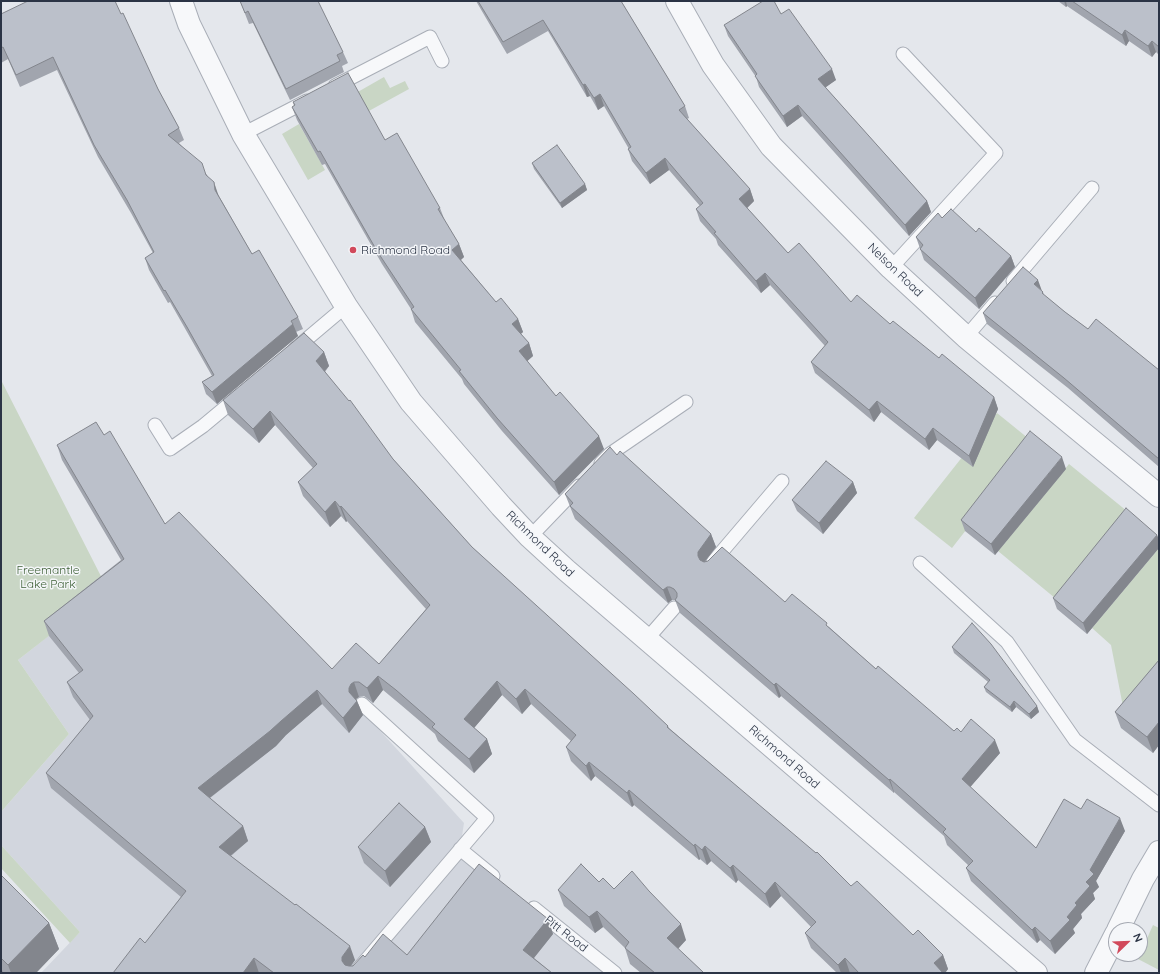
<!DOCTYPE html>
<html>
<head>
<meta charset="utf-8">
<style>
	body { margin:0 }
	#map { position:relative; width:1160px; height:974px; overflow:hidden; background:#e4e7ec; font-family:Quicksand,sans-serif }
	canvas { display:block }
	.frame { position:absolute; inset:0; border:2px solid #2b3445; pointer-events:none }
	.north { position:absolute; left:1108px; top:922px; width:40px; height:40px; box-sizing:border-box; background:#f4f6f9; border:1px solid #a4a8b1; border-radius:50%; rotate:67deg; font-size:11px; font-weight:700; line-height:16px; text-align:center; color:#2b3445 }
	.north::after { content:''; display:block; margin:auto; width:14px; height:18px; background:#d1495b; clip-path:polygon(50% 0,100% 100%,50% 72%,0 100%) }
</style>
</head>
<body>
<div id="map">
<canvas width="1160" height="974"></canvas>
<div class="frame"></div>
<div class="north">N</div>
</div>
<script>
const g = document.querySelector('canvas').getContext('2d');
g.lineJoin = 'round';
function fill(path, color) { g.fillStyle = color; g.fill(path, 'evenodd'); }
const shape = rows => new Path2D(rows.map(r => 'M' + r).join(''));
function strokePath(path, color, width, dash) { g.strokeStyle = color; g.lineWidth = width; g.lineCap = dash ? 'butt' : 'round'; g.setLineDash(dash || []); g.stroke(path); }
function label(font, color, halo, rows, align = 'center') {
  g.font = font + ' Quicksand,sans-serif'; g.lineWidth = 3; g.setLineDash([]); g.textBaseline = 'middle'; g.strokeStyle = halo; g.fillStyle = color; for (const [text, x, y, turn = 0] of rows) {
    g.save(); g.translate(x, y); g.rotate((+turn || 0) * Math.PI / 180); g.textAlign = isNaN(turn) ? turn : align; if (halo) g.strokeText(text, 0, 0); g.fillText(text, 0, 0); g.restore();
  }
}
fill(shape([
	[102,594,364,713,464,823,460,849,615,973,41,973,80,932,1,845,1,812,69,734,18,660]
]), '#d2d6de');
fill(shape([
	[384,77,390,88,405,81,409,89,367,112,356,93],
	[299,124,325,170,308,180,282,134],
	[1,380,108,590,18,660,69,734,1,812],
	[997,413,1034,443,952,548,914,518],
	[1069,464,1133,516,1061,603,998,551],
	[1159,548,1159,683,1126,722,1111,645,1092,628],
	[1,845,80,932,70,943,1,868],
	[1153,925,1159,928,1159,970,1138,959]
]), '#c9d6c5');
const service = shape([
	[335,86,430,37,442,61],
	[243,134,307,101],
	[891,268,996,153,903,54],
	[1013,281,1092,188],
	[966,337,995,303],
	[295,349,346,306],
	[155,425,170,449,203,426,239,396],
	[601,463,610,454,686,402],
	[530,537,579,486],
	[713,562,782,481],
	[920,563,1007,642,1075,740,1159,805],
	[647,639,674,608],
	[460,849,493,876],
	[534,908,615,973],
	[355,973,487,818,362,704]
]);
const minor = shape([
	[181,1,189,24,243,134,346,306,411,402,501,506,530,537,566,570,1036,973],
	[677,1,713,65,771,146,891,268,966,337,1159,496],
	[1118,930,1143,879,1159,852],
	[1096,973,1116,934]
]);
strokePath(service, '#a9aeb7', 15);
strokePath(minor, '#a9aeb7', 24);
strokePath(service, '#f7f8fa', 13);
strokePath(minor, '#f7f8fa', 22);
fill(shape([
	[240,1,319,1,318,2,343,52,348,63,342,66,344,72,290,100,253,23,249,24],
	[476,1,621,1,685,106,689,118,687,119,750,189,754,201,747,208,788,253,851,302,890,324,994,397,998,409,973,467,937,440,929,450,881,412,874,422,815,373,811,362,825,346,770,285,761,293,718,245,716,239,700,221,696,209,700,206,669,170,650,184,632,161,628,149,629,149,604,106,598,110,590,96,587,97,548,31,507,54],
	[1058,1,1159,1,1159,55,1156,52,1152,57,1129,41,1126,46,1067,6,1066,7],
	[1,14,121,14,158,89,179,128,184,140,179,143,207,175,252,254,298,317,303,329,296,332,298,336,217,404,206,394,202,382,212,376,170,302,168,303,149,270,145,258,153,253,131,213,98,157,57,70,20,87,8,59,1,63],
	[781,14,836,80,825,87,927,201,931,212,909,236,802,116,787,127,759,87,756,77,728,36,724,25],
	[293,102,385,140,440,208,445,221,459,244,464,257,461,260,496,302,518,319,523,332,521,334,529,343,533,356,527,361,556,396,604,449,559,495,502,431,464,384,462,379,415,322,411,309,382,264,325,164,322,165,297,120,292,107,294,106],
	[532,163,585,184,587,190,562,208,534,169],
	[942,218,976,232,1011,256,1015,267,979,309,924,260,916,237],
	[1042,291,1043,292,1044,295,1065,312,1088,329,1159,370,1159,467,1068,388,987,324,983,313],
	[324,352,329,366,325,372,393,459,472,547,668,726,669,728,851,886,913,935,943,955,948,969,945,973,837,973,811,948,805,933,811,927,781,896,770,908,738,880,736,883,711,861,707,865,700,859,699,860,634,805,632,807,595,776,591,781,571,761,566,747,571,741,531,704,522,714,502,695,474,728,487,739,492,754,474,773,438,741,435,734,401,705,383,690,373,703,364,696,359,697,356,699,357,701,363,715,349,733,322,704,286,735,276,746,210,798,243,826,248,841,231,856,355,960,351,966,353,966,365,957,407,955,548,919,553,934,534,958,552,973,113,973,145,943,181,897,51,788,46,773,90,720,73,697,67,682,79,673,49,636,44,621,121,560,62,460,57,445,104,435,165,524,332,669,379,664,426,609,347,521,346,522,341,516,330,527,303,496,298,482,313,468,275,425,259,443,228,415,223,400],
	[617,455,711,534,716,547,705,562,785,602,829,627,876,669,954,731,961,732,1000,753,970,787,1036,848,1081,809,1125,831,1096,881,1099,887,1093,893,1095,899,1081,914,1082,918,1073,929,1075,933,1055,954,1040,940,1037,943,971,881,966,868,968,865,947,845,944,836,894,792,894,793,781,696,779,698,680,613,675,600,672,600,668,603,575,519,565,494],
	[1066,469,995,555,965,531,961,520],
	[853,482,857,493,823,534,797,511,792,500],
	[1157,535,1159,540,1159,548,1087,634,1057,609,1053,598],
	[952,647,1037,706,1039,712,1031,719,1016,707,1012,712,986,692,984,687,988,682,954,653],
	[1159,660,1159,745,1153,753,1121,728,1115,712],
	[425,827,431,842,390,887,364,863,358,847],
	[1,875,49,923,59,949,36,973,1,973],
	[599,882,614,889,686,940,678,949,703,972,703,973,641,973,630,964,625,948,603,927,595,933,564,906,558,890]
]), '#a1a5ae');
fill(shape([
	[1064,1,1066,1,1067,6,1066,7],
	[1125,30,1129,41,1126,46,1122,35],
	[1152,41,1156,52,1152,57,1148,46],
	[832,69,836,80,822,90,818,79],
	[585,84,590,96,587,97,583,85],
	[600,94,604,106,598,110,594,98],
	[798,105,802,116,787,127,783,116],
	[665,158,669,170,650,184,646,173],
	[214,182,218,194,220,202,215,190],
	[585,184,587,190,562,208,560,203],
	[750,189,754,201,744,211,739,199],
	[927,201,931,212,909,236,905,225],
	[459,244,464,257,457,263,452,250],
	[1011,256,1015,267,979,309,975,298],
	[765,273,770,285,761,293,756,281],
	[1038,280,1042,291,1034,284],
	[518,319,523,332,517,337,512,324],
	[293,324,298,336,217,404,212,392],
	[529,343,533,356,524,364,519,351],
	[324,352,329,366,321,375,316,361],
	[994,397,998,409,973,467,969,456],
	[877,401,881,412,874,422,869,410],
	[270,411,275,425,259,443,253,429],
	[933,428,937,440,929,450,925,439],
	[599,436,604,449,559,495,554,482],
	[1062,457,1066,469,995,555,991,544],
	[853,482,857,493,823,534,819,523],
	[335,501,341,516,330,527,325,512],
	[341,506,347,521,346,522,340,507],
	[711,534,716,547,702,565,698,556,698,552],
	[1157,535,1159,540,1159,548,1087,634,1083,623],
	[667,587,672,600,668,603,663,590],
	[378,676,383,690,373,703,367,688],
	[497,681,502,695,469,734,464,719],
	[354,682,359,697,356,699,357,701,363,715,349,733,343,718,349,692,349,688,351,684],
	[776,683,781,696,779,698,774,685],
	[525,689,531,704,522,714,516,699],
	[317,690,322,704,286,735,276,746,203,803,198,788,281,721],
	[1014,701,1016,707,1012,712,1010,707],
	[1037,706,1039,712,1031,719,1029,714],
	[1159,722,1159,745,1153,753,1147,737],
	[487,739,492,754,474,773,469,759],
	[995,740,1000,753,966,792,962,779],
	[589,762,595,776,591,781,586,766],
	[890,779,894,792,894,793,889,780],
	[629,790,634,805,632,807,627,793],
	[1120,818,1125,831,1096,881,1099,887,1093,893,1095,899,1081,914,1082,918,1073,929,1075,933,1055,954,1050,941,1067,917,1075,903,1090,870],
	[243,826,248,841,224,861,219,847],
	[425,827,431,842,390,887,385,871],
	[695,844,700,859,699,860,694,846],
	[705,846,711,861,707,865,702,850],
	[733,865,738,880,736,883,730,868],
	[775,882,781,896,770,908,765,894],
	[597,911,603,927,595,933,589,917],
	[548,919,553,934,529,964,523,950],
	[49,923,59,949,36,973,11,973,8,965],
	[681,924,686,940,673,954,667,938],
	[1035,927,1040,940,1037,943,1032,930],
	[350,946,355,960,347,971,342,961,342,957],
	[943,955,948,969,945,973,938,973,934,963],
	[254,958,259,973,243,973],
	[845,958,850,973,841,973,838,965],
	[1,967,3,973,1,973]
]), '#83868d');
const building = shape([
	[28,1,115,1,121,14,123,13,158,89,179,128,168,135,202,163,206,175,214,182,215,190,252,254,259,250,298,317,291,321,293,324,212,392,202,382,214,375,187,327,165,290,164,291,145,258,154,252,127,200,94,145,53,57,16,75,3,47,1,48,1,14,28,1],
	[240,1,318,1,343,52,337,55,340,61,286,89,248,11,245,13,240,1],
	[478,1,621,1,685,106,679,110,750,189,739,199,788,253,799,243,851,302,857,295,890,324,893,321,939,358,942,354,994,397,969,456,933,428,925,439,877,401,869,410,811,362,828,342,765,273,756,281,714,233,716,232,696,209,703,203,665,158,646,173,628,149,631,147,600,94,594,98,585,84,583,85,543,20,503,42,478,1],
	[763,1,774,1,781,14,789,9,832,69,818,79,927,201,905,225,798,105,783,116,755,76,757,74,724,25,763,1],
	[1072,1,1159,1,1159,47,1152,41,1148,46,1125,30,1122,35,1072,1],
	[348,73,385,140,397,133,440,208,438,209,459,244,452,250,496,302,501,298,518,319,512,324,529,343,519,351,556,396,560,392,599,436,554,482,497,418,459,371,461,370,411,309,414,307,377,251,320,151,318,152,292,107,295,105,293,102,348,73],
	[557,145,585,184,560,203,532,163,557,145],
	[951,209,976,232,979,228,1011,256,975,298,920,249,923,245,916,237,938,213,942,218,951,209],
	[1023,267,1038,280,1034,284,1043,292,1042,293,1065,312,1088,329,1096,319,1159,370,1159,459,1064,378,983,313,1023,267],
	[304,333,324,352,316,361,349,401,350,400,393,459,472,547,634,694,668,726,667,727,816,853,817,852,851,886,857,881,913,935,918,930,943,955,934,963,943,973,859,973,845,958,838,965,805,933,816,922,775,882,765,894,733,865,730,868,705,846,702,850,695,844,694,846,629,790,627,793,589,762,586,766,566,747,576,735,525,689,516,699,497,681,464,719,487,739,469,759,432,727,435,724,396,690,378,676,367,688,359,682,354,682,351,684,349,688,349,692,357,701,343,718,317,690,281,721,270,731,198,788,243,826,219,847,295,905,296,904,350,946,342,957,342,961,345,965,349,966,353,966,363,955,365,957,383,934,407,955,479,864,548,919,523,950,552,973,274,973,254,958,243,973,113,973,140,938,145,943,186,891,46,773,93,716,67,682,83,670,44,621,124,559,57,445,96,422,104,435,110,431,165,524,179,512,332,669,356,643,379,664,430,605,341,506,340,507,335,501,325,512,298,482,317,464,270,411,253,429,223,400,304,333],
	[1030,431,1062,457,991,544,961,520,1030,431],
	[610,447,617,455,620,451,711,534,698,552,698,556,700,560,704,562,708,561,722,547,785,602,792,594,827,623,826,625,876,669,878,666,954,731,957,728,961,732,971,719,995,740,962,779,1036,848,1064,799,1081,809,1087,799,1120,818,1090,870,1094,874,1086,882,1090,886,1075,903,1077,905,1067,917,1070,920,1050,941,1035,927,1032,930,966,868,973,861,943,832,946,829,890,779,889,780,776,683,774,685,675,600,677,597,677,593,674,589,670,587,667,587,663,590,570,506,573,503,565,494,610,447],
	[826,461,853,482,819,523,792,500,826,461],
	[1126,508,1157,535,1083,623,1053,598,1126,508],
	[972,623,991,644,1037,706,1029,714,1014,701,1010,707,984,687,990,680,952,647,972,623],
	[1159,660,1159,722,1147,737,1115,712,1159,660],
	[399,803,425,827,385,871,358,847,399,803],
	[581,864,599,882,603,878,614,889,632,871,649,891,681,924,667,938,703,972,701,973,655,973,625,948,629,942,597,911,589,917,558,890,581,864],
	[1,875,49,923,8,965,1,958,1,875]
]);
fill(building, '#bbc0ca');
strokePath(building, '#83868d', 1);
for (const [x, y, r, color] of [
	[353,250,4,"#d1495b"]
]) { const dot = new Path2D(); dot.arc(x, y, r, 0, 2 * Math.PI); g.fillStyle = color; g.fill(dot); strokePath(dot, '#f4f6f9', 1.5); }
label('12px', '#2b3445', '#f4f6f9', [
	["Richmond Road",361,250]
], 'left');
label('12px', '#2b3445', '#f4f6f9', [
	["Nelson Road",895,270,44],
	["Richmond Road",540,544,44],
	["Richmond Road",784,757,41],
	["Pitt Road",566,934,38]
]);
label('12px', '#3f6138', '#f4f6f9', [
	["Freemantle",48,570],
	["Lake Park",48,584]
]);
</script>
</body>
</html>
